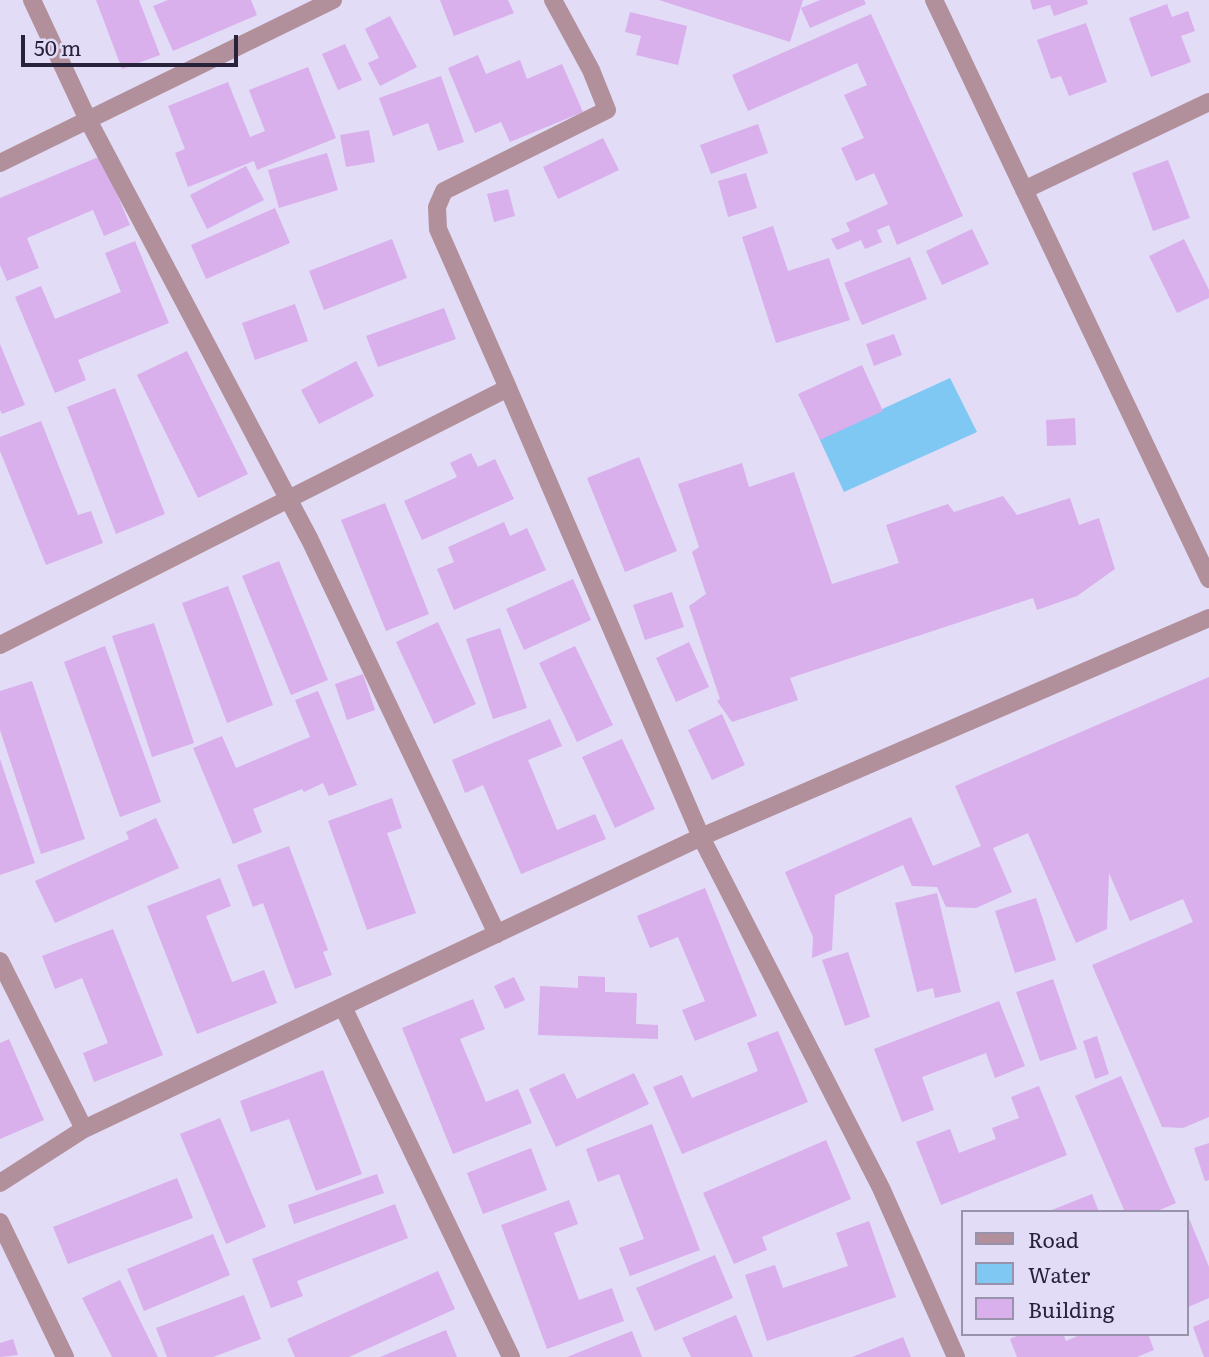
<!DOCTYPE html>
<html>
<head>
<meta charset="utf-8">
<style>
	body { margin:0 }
	#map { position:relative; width:1209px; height:1357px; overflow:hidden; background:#e2dcf7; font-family:Literata,serif }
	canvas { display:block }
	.legend { position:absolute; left:961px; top:1210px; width:228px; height:126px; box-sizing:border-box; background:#e2dcf7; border:2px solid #9892ac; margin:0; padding:9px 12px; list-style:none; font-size:21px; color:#28223b }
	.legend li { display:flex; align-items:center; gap:14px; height:35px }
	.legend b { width:35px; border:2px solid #9892ac }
	.scale { position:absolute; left:21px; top:35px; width:217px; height:32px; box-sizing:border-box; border:4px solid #28223b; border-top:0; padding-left:9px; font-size:21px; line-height:24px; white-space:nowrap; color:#28223b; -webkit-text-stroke:5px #e2dcf7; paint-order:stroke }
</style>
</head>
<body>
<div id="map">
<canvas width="1209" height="1357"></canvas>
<ul class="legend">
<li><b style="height:9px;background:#b18f9b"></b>Road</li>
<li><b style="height:19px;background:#7ec8f3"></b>Water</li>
<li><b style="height:19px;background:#d9afec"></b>Building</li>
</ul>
<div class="scale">50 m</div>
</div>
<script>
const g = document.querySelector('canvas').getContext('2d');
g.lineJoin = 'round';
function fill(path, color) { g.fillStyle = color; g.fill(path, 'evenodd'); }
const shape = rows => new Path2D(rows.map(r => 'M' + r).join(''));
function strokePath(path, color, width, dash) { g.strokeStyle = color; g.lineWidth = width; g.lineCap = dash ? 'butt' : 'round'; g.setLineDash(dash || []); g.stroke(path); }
fill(shape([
	[950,378,977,432,844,492,819,438]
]), '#7ec8f3');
fill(shape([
	[96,0,139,0,160,55,122,69],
	[168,0,251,0,257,15,173,51,153,6],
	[440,0,508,0,514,13,454,36],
	[659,0,803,0,790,42],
	[820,0,864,0,866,4,810,28,801,8],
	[1030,0,1087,0,1088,4,1054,16,1050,5,1033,10],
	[1167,4,1172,17,1188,11,1195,31,1181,36,1191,62,1151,77,1129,18],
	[630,12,687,26,678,65,636,55,641,36,625,32],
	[871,14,963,216,897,245,889,225,877,230,882,242,865,249,861,240,837,250,831,239,850,231,846,223,888,204,874,173,856,181,841,148,864,138,844,95,867,85,857,63,748,111,732,75],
	[390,16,417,67,380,86,368,63,379,58,365,29],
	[1086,23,1107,82,1069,96,1061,76,1051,79,1037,40],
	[345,44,362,80,338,90,322,54],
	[478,55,486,74,520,60,527,79,562,64,583,112,510,142,501,122,475,133,448,68],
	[308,67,336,138,257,170,254,161,188,187,175,153,185,149,168,106,228,82,250,137,265,131,249,90],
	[441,76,464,142,438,151,428,123,393,136,379,98],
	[758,124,768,153,711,174,700,145],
	[369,130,375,162,346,167,340,135],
	[603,138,619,170,558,199,543,167],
	[327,153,338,190,279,208,268,170],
	[101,156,130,225,104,236,93,210,27,238,39,268,7,281,0,265,0,198],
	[1168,160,1190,218,1153,231,1132,173],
	[246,166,264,200,207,229,190,195],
	[746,173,757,208,728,217,718,181],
	[508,189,515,216,494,222,487,194],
	[275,208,290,243,206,279,191,245],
	[773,226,788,271,829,258,850,320,776,343,742,237],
	[972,229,989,264,942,285,926,251],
	[392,239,407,278,324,310,309,271],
	[1184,239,1209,290,1209,298,1177,313,1149,256],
	[135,241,169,323,78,360,86,380,55,393,15,297,41,286,55,319,121,292,105,253],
	[910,257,927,299,862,325,844,283],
	[295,304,308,341,255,360,242,323],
	[444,308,456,339,378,367,366,336],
	[894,334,902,355,874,366,866,344],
	[0,344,25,405,2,414,0,410],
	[187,351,248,474,198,498,137,375],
	[356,361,374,396,319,424,301,390],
	[862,365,883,411,820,440,798,394],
	[115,388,165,514,116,534,67,407],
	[1075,418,1076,445,1047,446,1046,420],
	[41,421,78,515,91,511,103,543,46,565,0,451,0,437],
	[471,453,478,467,495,459,514,499,422,540,404,501,457,477,450,463],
	[639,457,677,551,625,572,587,478],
	[742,463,749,487,794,472,832,584,899,563,886,525,948,504,954,512,1003,496,1017,515,1070,498,1079,525,1099,518,1115,569,1077,596,1037,610,1033,598,790,678,798,700,732,722,717,701,720,699,689,606,706,594,692,552,699,547,678,484],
	[385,503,429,614,386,631,341,520],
	[504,522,510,536,527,528,546,570,454,610,437,569,454,562,448,547],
	[279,561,328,680,291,695,242,576],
	[573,579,591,620,524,650,506,609],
	[228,586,273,705,227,723,182,603],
	[672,592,684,627,645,640,633,605],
	[438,622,476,704,434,724,396,642],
	[154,623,194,743,152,757,112,636],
	[500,628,527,708,493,719,466,639],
	[689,642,709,687,676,702,656,658],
	[105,646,161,802,120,817,64,662],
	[575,646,613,725,577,742,539,663],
	[363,674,375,710,347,720,335,684],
	[1209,677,1209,1117,1183,1128,1162,1127,1092,965,1193,922,1183,899,1130,921,1109,873,1107,929,1076,943,1028,833,993,848,1012,892,976,908,946,907,937,887,912,886,903,865,835,895,832,950,812,958,813,937,785,872,911,817,933,866,981,846,955,786],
	[32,681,85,839,41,854,0,730,0,691],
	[318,691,357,785,329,796,323,783,304,792,302,789,253,809,262,832,233,844,193,748,222,736,236,768,310,737,295,700],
	[722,714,745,765,712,780,688,730],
	[550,719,562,746,528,760,557,830,595,814,606,839,521,874,483,785,465,793,452,760],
	[622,739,655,809,615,828,582,757],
	[0,759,35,863,0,875],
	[392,798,402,828,387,833,416,913,367,930,328,821],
	[156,818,179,868,55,923,35,881,129,839,126,832],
	[289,846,328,950,323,952,332,975,295,989,263,903,253,907,237,865],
	[220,878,231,906,206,916,232,982,264,970,277,1003,197,1034,147,906],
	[705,888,757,1016,695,1041,682,1010,705,1001,678,937,650,948,637,916],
	[937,893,961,992,935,998,933,988,917,992,895,903],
	[1036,898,1056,960,1015,973,995,911],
	[113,929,163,1055,94,1082,83,1053,108,1043,82,978,55,989,42,956],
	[848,952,870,1017,845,1026,822,960],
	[578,976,605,977,605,992,637,993,636,1024,658,1025,658,1039,538,1035,540,986,578,988],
	[514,977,525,1000,505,1009,494,986],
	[1053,979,1077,1049,1040,1061,1016,992],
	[473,999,485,1029,460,1039,486,1102,518,1089,532,1123,453,1154,402,1028],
	[999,1001,1025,1066,995,1078,986,1053,922,1077,934,1110,902,1122,874,1049],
	[778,1031,808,1102,682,1154,653,1087,682,1075,692,1098,758,1071,747,1043],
	[1097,1036,1109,1074,1095,1079,1083,1041],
	[9,1039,44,1120,0,1139,0,1043],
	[323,1070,362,1174,316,1191,289,1119,251,1132,240,1101],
	[564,1073,577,1099,634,1073,649,1104,556,1147,529,1089],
	[1121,1076,1176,1203,1155,1212,1125,1212,1075,1096],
	[1039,1086,1067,1155,941,1205,916,1142,950,1129,959,1153,996,1139,992,1128,1019,1118,1011,1097],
	[220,1118,266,1227,226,1244,180,1134],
	[652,1124,700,1250,630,1276,619,1248,644,1239,619,1174,598,1182,586,1149],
	[826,1140,851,1199,762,1237,767,1250,734,1264,703,1193],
	[1209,1143,1209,1180,1205,1181,1194,1148],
	[531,1148,547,1190,483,1214,467,1173],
	[377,1174,384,1193,294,1224,288,1205],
	[177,1178,193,1218,68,1264,53,1227],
	[1092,1194,1099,1212,1047,1212],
	[569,1200,578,1224,554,1233,579,1300,612,1288,624,1321,547,1349,501,1225],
	[395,1204,408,1238,297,1281,303,1296,271,1308,252,1259],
	[1186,1211,1209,1267,1209,1298,1186,1308],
	[869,1221,896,1297,767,1341,745,1275,775,1265,783,1288,848,1266,836,1233],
	[213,1234,230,1275,144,1311,127,1269],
	[715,1255,733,1298,655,1331,636,1288],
	[438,1271,455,1309,349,1357,295,1357,287,1339],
	[120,1280,158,1357,112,1357,82,1298],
	[244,1295,261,1339,213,1357,167,1357,156,1328],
	[736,1315,753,1357,691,1357,682,1338],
	[1209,1320,1209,1357,1204,1357,1193,1327],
	[446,1330,457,1357,380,1357],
	[632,1331,642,1357,567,1357],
	[1021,1334,1063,1334,1066,1341,1082,1334,1148,1334,1154,1350,1137,1357,1017,1357,1010,1339],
	[903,1337,911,1357,852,1357],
	[13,1339,18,1355,0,1357,0,1343]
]), '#d9afec');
strokePath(shape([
	[32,0,88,120,310,540,497,934],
	[934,0,1209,579],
	[0,163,333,0],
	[1024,190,1209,102],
	[508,388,438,229,437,207,444,191,607,110,591,70,553,0],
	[0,645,508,388,701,837,881,1188,956,1357],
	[0,961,84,1129],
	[343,1007,511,1357],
	[0,1183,84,1129,701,837,1209,618],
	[0,1222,65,1357]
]), '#b18f9b', 18);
</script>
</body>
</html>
